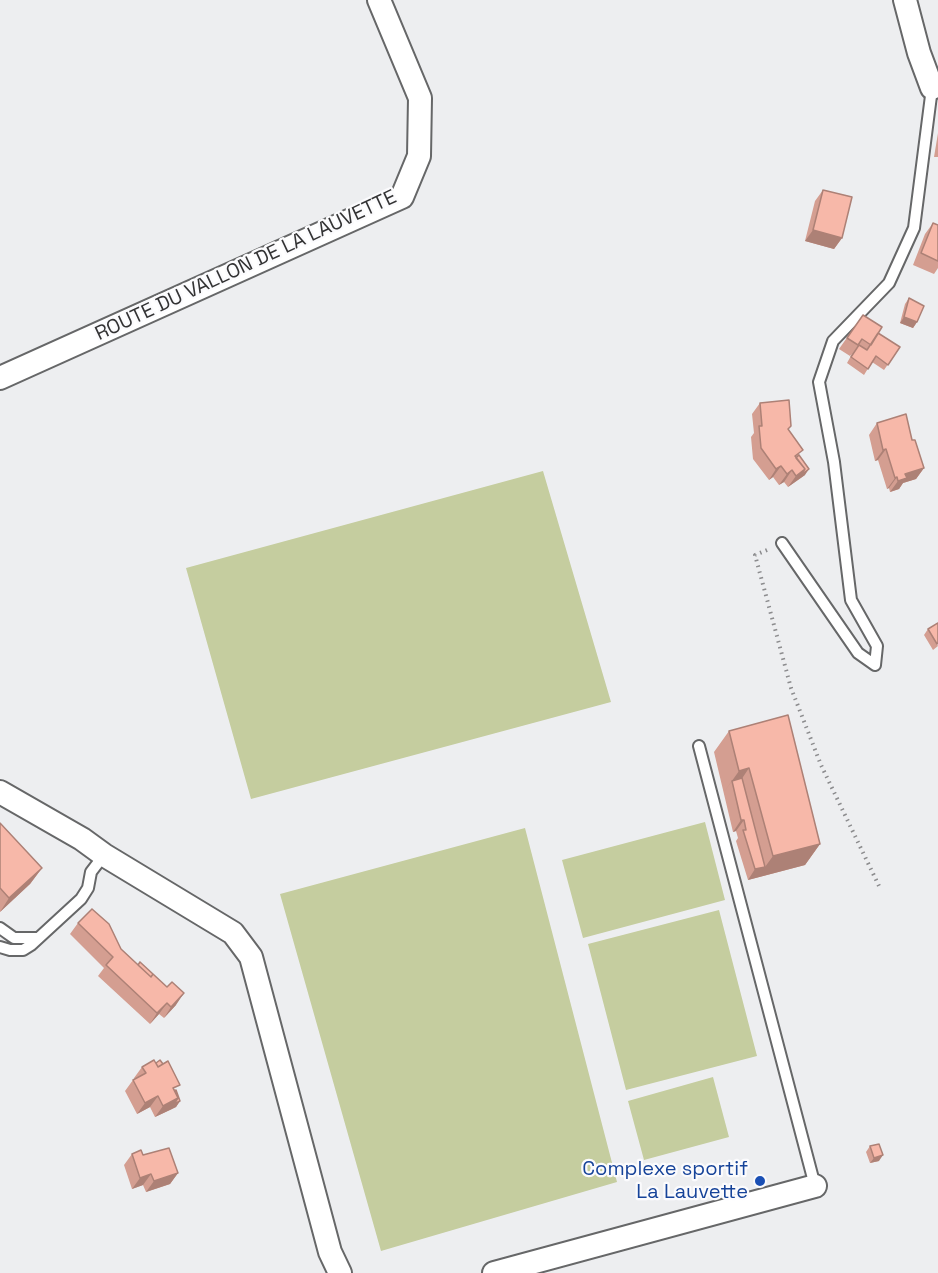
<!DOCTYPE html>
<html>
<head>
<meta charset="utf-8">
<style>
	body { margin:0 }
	canvas { display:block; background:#edeef0 }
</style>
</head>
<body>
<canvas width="938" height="1273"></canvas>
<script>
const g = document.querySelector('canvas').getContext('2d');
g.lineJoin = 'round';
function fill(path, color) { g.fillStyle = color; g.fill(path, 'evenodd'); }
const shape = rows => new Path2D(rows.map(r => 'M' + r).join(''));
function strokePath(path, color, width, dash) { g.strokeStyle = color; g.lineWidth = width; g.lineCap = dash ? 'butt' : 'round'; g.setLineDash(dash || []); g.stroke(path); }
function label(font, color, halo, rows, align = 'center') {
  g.font = font + ' "Space Grotesk",sans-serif'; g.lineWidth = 4.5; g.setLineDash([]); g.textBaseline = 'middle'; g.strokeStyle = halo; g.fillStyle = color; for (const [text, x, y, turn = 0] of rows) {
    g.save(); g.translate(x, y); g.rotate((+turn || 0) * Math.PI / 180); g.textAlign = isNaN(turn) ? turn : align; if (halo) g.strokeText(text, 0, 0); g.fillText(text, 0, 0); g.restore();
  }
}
fill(shape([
	[543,471,611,702,251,799,186,568],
	[705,822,725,900,583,938,562,860],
	[525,828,617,1182,381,1251,280,894],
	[719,910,757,1056,626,1090,588,944],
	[713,1077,729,1137,644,1160,628,1101]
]), '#c5cd9f');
const lane = shape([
	[782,543,858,653,875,665,877,646,851,600,834,462,819,382,833,341,889,283,914,228,932,88],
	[699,746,815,1186],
	[0,928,14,938,38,938],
	[0,947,10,950,23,950,31,945,81,899,88,888,91,872,104,855]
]);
const street = shape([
	[905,0,919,53,932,88],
	[0,378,402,197,419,156,420,98,379,0],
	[0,792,82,839,104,855,233,933,251,957,330,1252,340,1273],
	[494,1273,815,1186]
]);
strokePath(lane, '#666768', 14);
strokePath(street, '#666768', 26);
strokePath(shape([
	[767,550,755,555,791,688,821,765,879,886]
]), '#8c8c8e', 4, [1.5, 4.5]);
strokePath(lane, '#fff', 10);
strokePath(street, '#fff', 22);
fill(shape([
	[938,133,938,157,934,157],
	[823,190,842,238,834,249,805,241,815,201],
	[933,223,938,225,938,268,934,274,913,265,925,234],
	[909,298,917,322,913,328,900,323,905,304],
	[863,315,878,333,900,347,884,370,872,362,864,375,847,363,852,354,850,356,839,349],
	[760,403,788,430,799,455,805,475,788,487,784,482,779,485,773,477,769,480,753,459,751,437,754,433,752,414],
	[877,423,912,440,924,468,916,479,903,483,899,489,890,492,889,488,887,489,878,460,875,461,869,435],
	[928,629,938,646,933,650,924,635],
	[729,731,820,844,805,865,748,880,736,841,738,838,736,831,733,832,714,752],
	[0,823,42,868,30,884,0,912],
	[78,923,121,949,138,965,176,1005,164,1018,159,1014,150,1024,98,976,104,968,70,934],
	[142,1067,176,1090,180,1101,176,1107,155,1117,150,1107,137,1114,125,1091,133,1080,135,1079,134,1078],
	[870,1146,879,1161,870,1163,866,1152],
	[132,1154,147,1154,178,1173,170,1184,146,1192,143,1185,132,1189,124,1165]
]), '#d49e91');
fill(shape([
	[813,230,842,238,834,249,805,241],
	[904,317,917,322,913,328,900,323],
	[886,449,878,460,875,461,883,450],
	[781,466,773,477,769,480,776,469],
	[924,468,916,479,903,483,899,489,890,492,898,481,905,474],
	[805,469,809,469,805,475,788,487,796,476],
	[792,470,784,482,779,485,787,474],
	[897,477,889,488,887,489,895,478],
	[749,768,735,789,732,781,724,792,739,771],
	[741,820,744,820,736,831,733,832],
	[820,844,805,865,748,880,755,869,765,867,773,856],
	[42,868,30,884,0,912,9,898],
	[184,993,176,1005,164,1018,171,1007],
	[167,1003,159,1014,150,1024,157,1013],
	[158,1096,150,1107,137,1114,145,1103],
	[178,1098,170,1110,155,1117,163,1106],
	[180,1101,176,1107,170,1110,174,1104],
	[883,1155,879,1161,870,1163,874,1158],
	[178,1173,170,1184,146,1192,154,1181],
	[151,1174,143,1185,132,1189,140,1178]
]), '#ad8176');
const building = shape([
	[823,190,852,197,842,238,813,230,823,190],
	[933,223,938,225,938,261,921,253,933,223],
	[909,298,924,306,917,322,904,317,909,298],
	[863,315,882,327,871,345,862,339,858,345,847,338,863,315],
	[878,333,900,347,888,365,876,356,868,369,851,357,859,345,867,350,878,333],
	[789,400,791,426,788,429,803,450,795,456,805,469,796,476,792,470,787,474,781,466,776,469,761,448,759,426,762,426,760,403,789,400],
	[906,414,912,440,915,440,924,468,905,474,907,478,898,481,897,477,895,478,886,449,883,450,877,423,906,414],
	[799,455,809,469,801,475,805,469,796,458,799,455],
	[938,623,938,643,937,644,928,629,938,623],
	[788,715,820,844,773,856,749,768,739,771,729,731,788,715],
	[742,778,765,867,755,869,743,830,746,830,744,820,741,820,732,781,742,778],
	[0,823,42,868,9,898,0,888,0,823],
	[92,909,109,924,121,949,151,977,153,974,167,987,172,982,184,993,171,1007,167,1003,157,1013,106,965,113,957,78,923,92,909],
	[140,962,167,987,153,974,151,977,138,965,140,962],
	[154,1060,158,1067,168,1061,180,1085,173,1088,178,1098,163,1106,158,1096,145,1103,133,1080,146,1073,142,1067,154,1060],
	[160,1060,163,1064,158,1067,156,1063,160,1060],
	[176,1090,180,1101,174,1104,178,1098,175,1091,176,1090],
	[879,1144,883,1155,874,1158,870,1146,879,1144],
	[169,1148,178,1173,154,1181,151,1174,140,1178,132,1154,141,1150,143,1155,169,1148]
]);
fill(building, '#f7b8a9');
strokePath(building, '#ad8176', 1.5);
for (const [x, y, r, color] of [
	[760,1181,6,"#1a4fb4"]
]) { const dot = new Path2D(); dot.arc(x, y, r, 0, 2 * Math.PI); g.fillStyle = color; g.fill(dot); strokePath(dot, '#fbfbfd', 2); }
label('20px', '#333334', '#fbfbfd', [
	["ROUTE DU VALLON DE LA LAUVETTE",246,266,-25]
]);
label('20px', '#164399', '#fbfbfd', [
	["Complexe sportif",748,1170],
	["La Lauvette",748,1193]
], 'right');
</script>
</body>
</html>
